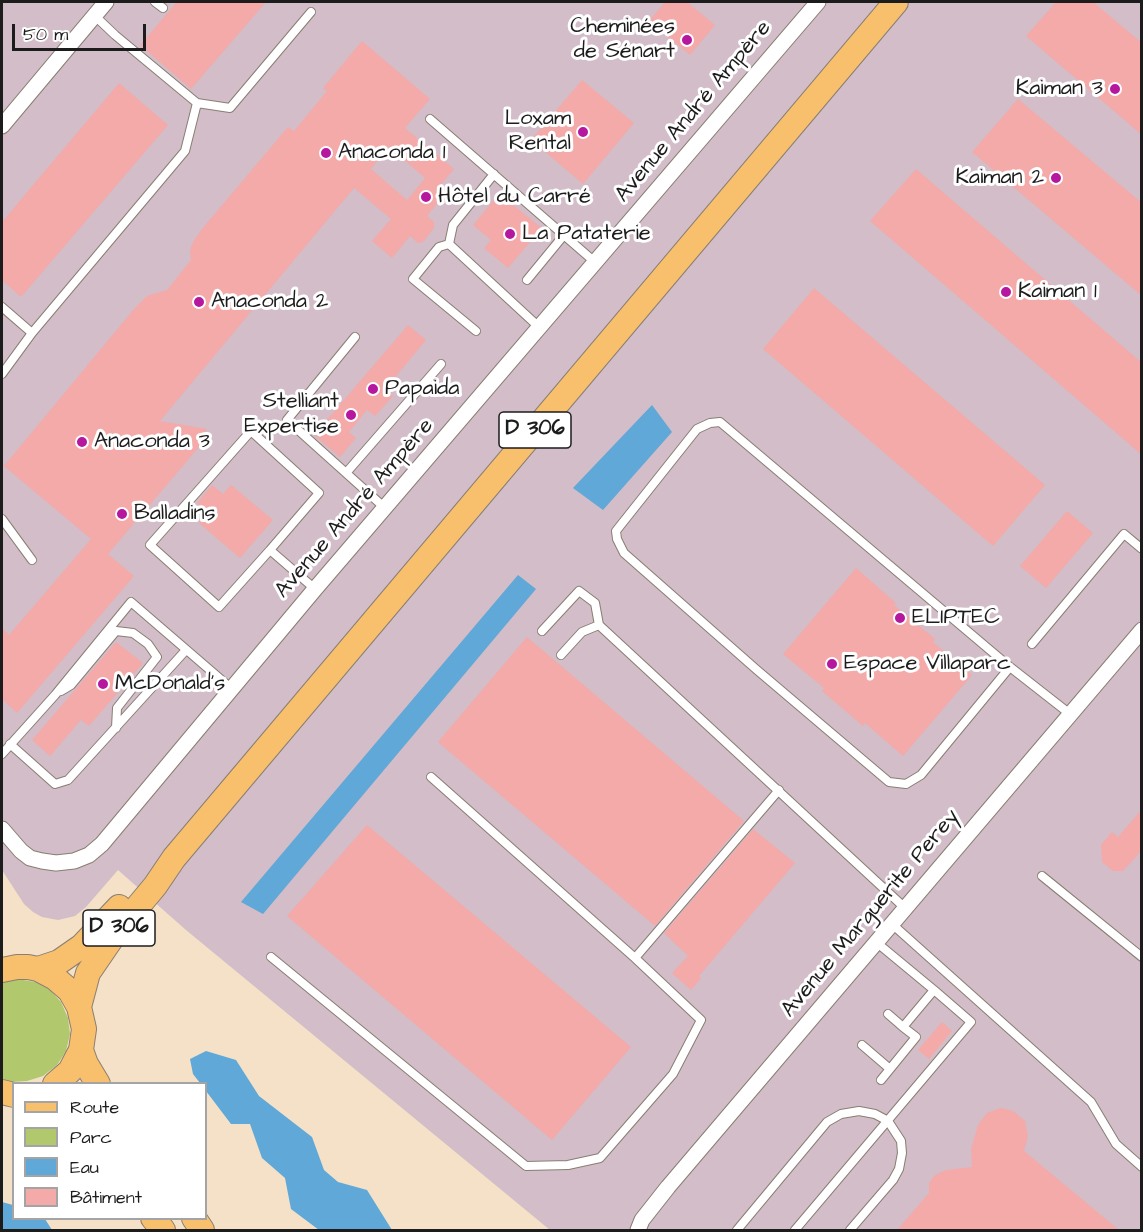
<!DOCTYPE html>
<html>
<head>
<meta charset="utf-8">
<style>
	body { margin:0 }
	#map { position:relative; width:1143px; height:1232px; overflow:hidden; background:#f4e1c7; font-family:"Architects Daughter",sans-serif }
	canvas { display:block }
	.frame { position:absolute; inset:0; border:3px solid #1c1c1c; pointer-events:none }
	.legend { position:absolute; left:12px; top:1082px; width:195px; height:138px; box-sizing:border-box; background:#fff; border:2px solid #a4a4a4; margin:0; padding:8px 10px; list-style:none; font-size:18px; color:#1c1c1c }
	.legend li { display:flex; align-items:center; gap:12px; height:30px }
	.legend b { width:30px; border:2px solid #a4a4a4 }
	.scale { position:absolute; left:12px; top:24px; width:134px; height:27px; box-sizing:border-box; border:3px solid #1c1c1c; border-top:0; padding-left:8px; font-size:18px; line-height:21px; white-space:nowrap; color:#1c1c1c; -webkit-text-stroke:4px #fff; paint-order:stroke }
</style>
</head>
<body>
<div id="map">
<canvas width="1143" height="1232"></canvas>
<div class="frame"></div>
<ul class="legend">
<li><b style="height:8px;background:#f8bf6c"></b>Route</li>
<li><b style="height:16px;background:#b1c86d"></b>Parc</li>
<li><b style="height:16px;background:#5fa8d7"></b>Eau</li>
<li><b style="height:16px;background:#f4aaa8"></b>Bâtiment</li>
</ul>
<div class="scale">50 m</div>
</div>
<script>
const g = document.querySelector('canvas').getContext('2d');
g.lineJoin = 'round';
function fill(path, color) { g.fillStyle = color; g.fill(path, 'evenodd'); }
const shape = rows => new Path2D(rows.map(r => 'M' + r).join(''));
function strokePath(path, color, width, dash) { g.strokeStyle = color; g.lineWidth = width; g.lineCap = dash ? 'butt' : 'round'; g.setLineDash(dash || []); g.stroke(path); }
function label(font, color, halo, rows, align = 'center') {
  g.font = font + ' "Architects Daughter",sans-serif'; g.lineWidth = 6; g.setLineDash([]); g.textBaseline = 'middle'; g.strokeStyle = halo; g.fillStyle = color; for (const [text, x, y, turn = 0] of rows) {
    g.save(); g.translate(x, y); g.rotate((+turn || 0) * Math.PI / 180); g.textAlign = isNaN(turn) ? turn : align; if (halo) g.strokeText(text, 0, 0); g.fillText(text, 0, 0); g.restore();
  }
}
fill(shape([
	[2,2,1141,2,1141,1230,550,1230,186,930,118,870,86,907,75,916,58,920,42,917,33,912,24,904,2,870]
]), '#d2bdc8');
fill(shape([
	[18,979,35,982,50,990,61,1002,68,1018,70,1034,66,1051,57,1065,43,1076,27,1081,10,1082,2,1079,2,982]
]), '#b1c86d');
fill(shape([
	[652,405,672,432,603,510,573,488],
	[518,575,536,589,263,914,241,902],
	[206,1051,236,1060,259,1096,312,1137,324,1170,338,1182,367,1190,392,1230,319,1230,291,1209,285,1178,262,1158,250,1124,231,1124,206,1091,206,1084,200,1083,193,1074,190,1059],
	[2,1202,13,1205,14,1218,45,1219,52,1230,2,1230]
]), '#5fa8d7');
fill(shape([
	[177,2,266,2,191,89,140,45],
	[665,2,687,2,715,25,690,55,649,21],
	[1056,2,1093,2,1142,43,1142,135,1026,36],
	[362,41,430,99,405,128,454,169,438,188,445,194,427,216,434,222,434,228,423,242,418,243,410,236,392,258,372,241,391,219,354,188,160,421,207,429,201,437,203,442,193,454,108,554,134,576,17,713,2,699,2,628,9,635,91,539,4,466,134,309,147,296,167,290,191,260,190,250,194,240,202,229,288,127,294,131,327,91,323,88],
	[389,147,425,178,407,200,371,169],
	[582,80,634,123,583,184,531,140],
	[119,83,168,125,21,297,2,280,2,222],
	[1018,99,1142,203,1142,296,972,152],
	[916,169,1142,363,1142,455,870,221],
	[499,194,542,228,508,268,484,248,491,240,473,225],
	[814,288,1045,485,993,546,763,349],
	[408,325,426,340,392,381,397,385,390,394,393,396,375,416,367,410,349,432,356,438,340,457,314,435],
	[212,485,223,494,231,485,273,520,240,558,199,523,208,512,197,503],
	[1067,511,1093,533,1046,588,1020,566],
	[856,568,896,603,894,605,935,639,933,642,972,675,903,756,865,723,863,726,822,691,824,688,783,654],
	[527,637,744,821,655,926,438,742],
	[116,642,143,663,89,726,81,720,50,756,32,740],
	[1142,809,1142,850,1123,871,1113,871,1102,862,1101,845,1112,832,1118,837],
	[367,825,631,1047,552,1140,287,916],
	[753,829,795,863,699,976,701,978,691,990,672,973,688,956,664,933],
	[942,1022,952,1031,929,1059,918,1050],
	[1001,1108,1013,1111,1025,1121,1028,1136,1024,1151,1119,1230,897,1230,929,1193,929,1183,935,1175,946,1170,972,1167,971,1149,978,1125,987,1113]
]), '#f4aaa8');
const lane = shape([
	[155,2,163,8],
	[94,15,115,35,197,103,230,108,311,12],
	[430,119,596,263],
	[494,174,453,225,449,244,540,328],
	[449,244,439,247,413,279,476,331],
	[527,280,564,235],
	[2,307,32,333],
	[355,337,287,420,385,508],
	[2,374,32,333,185,151,197,103],
	[346,473,441,364],
	[2,519,32,560],
	[270,550,219,607,150,545,251,431,319,493,270,550,315,589],
	[542,631,579,591,595,603,599,625,905,908],
	[1032,644,1124,534,1142,549],
	[561,655,582,632,599,625],
	[1010,667,921,775,906,784,889,782,757,670,624,553,617,539,616,531,697,429,710,423,720,422,1010,667,1070,714],
	[61,691,71,685,116,631,133,633,148,644,157,657,117,708,116,728],
	[10,744,55,784,68,780,186,650],
	[2,754,55,695,131,602,232,689],
	[1042,876,1142,957],
	[892,924,1091,1102,1116,1144,1142,1167],
	[876,942,934,990,903,1027,916,1037,881,1080],
	[271,957,526,1166,568,1165,600,1158,673,1074,701,1020,635,958,431,777],
	[635,958,779,790],
	[888,1014,903,1027],
	[862,1045,890,1069],
	[737,1230,827,1122,841,1114,859,1111,875,1114,888,1121,901,1141,902,1153,899,1169,893,1180,850,1230],
	[795,1230,971,1022,934,990]
]);
const street = shape([
	[2,126,106,2],
	[2,829,21,851,30,858,42,861,56,863,74,861,89,855,102,844,315,589,818,2],
	[638,1230,642,1220,668,1187,1142,630]
]);
const primary = shape([
	[38,969,59,962,82,946,119,907],
	[2,970,17,967,28,967,38,969,55,978,70,991,79,1007,84,1029,81,1050,70,1071,55,1084],
	[79,1007,88,973,114,935,155,886,174,858,896,2],
	[81,1050,86,1064,98,1084],
	[2,1092,14,1095],
	[153,1218,163,1230],
	[194,1218,202,1230]
]);
strokePath(lane, '#887e72', 10);
strokePath(street, '#887e72', 17);
strokePath(primary, '#887e72', 26);
strokePath(lane, '#fff', 8);
strokePath(street, '#fff', 15);
strokePath(primary, '#f8bf6c', 24);
for (const [x, y, r, color] of [
	[687,40,6,"#b5179e"],
	[1115,89,6,"#b5179e"],
	[583,132,6,"#b5179e"],
	[326,153,6,"#b5179e"],
	[1056,178,6,"#b5179e"],
	[426,197,6,"#b5179e"],
	[510,234,6,"#b5179e"],
	[1006,292,6,"#b5179e"],
	[199,302,6,"#b5179e"],
	[373,389,6,"#b5179e"],
	[351,415,6,"#b5179e"],
	[82,442,6,"#b5179e"],
	[122,514,6,"#b5179e"],
	[900,618,6,"#b5179e"],
	[832,664,6,"#b5179e"],
	[103,684,6,"#b5179e"]
]) { const dot = new Path2D(); dot.arc(x, y, r, 0, 2 * Math.PI); g.fillStyle = color; g.fill(dot); strokePath(dot, '#fff', 2); }
for (const [x, y, w] of [
	[535,430,72],
	[119,928,72]
]) { const box = new Path2D(); box.roundRect(x - w / 2, y - 18, w, 36, 4.5); g.fillStyle = '#fff'; g.fill(box); strokePath(box, '#1c1c1c', 1.5); }
label('bold 21px', '#1c1c1c', null, [
	["D 306",535,430],
	["D 306",119,928]
]);
label('22px', '#1c1c1c', '#fff', [
	["Cheminées",675,27,"right"],
	["de Sénart",675,52,"right"],
	["Kaiman 3",1103,89,"right"],
	["Loxam",571,119,"right"],
	["Rental",571,144,"right"],
	["Anaconda 1",338,153],
	["Kaiman 2",1044,178,"right"],
	["Hôtel du Carré",438,197],
	["La Pataterie",522,234],
	["Kaiman 1",1018,292],
	["Anaconda 2",211,302],
	["Papaida",385,389],
	["Stelliant",339,402,"right"],
	["Expertise",339,427,"right"],
	["Anaconda 3",94,442],
	["Balladins",134,514],
	["ELIPTEC",912,618],
	["Espace Villaparc",844,664],
	["McDonald's",115,684]
], 'left');
label('22px', '#1c1c1c', '#fff', [
	["Avenue André Ampère",694,112,-50],
	["Avenue André Ampère",355,509,-49],
	["Avenue Marguerite Perey",871,914,-50]
]);
</script>
</body>
</html>
